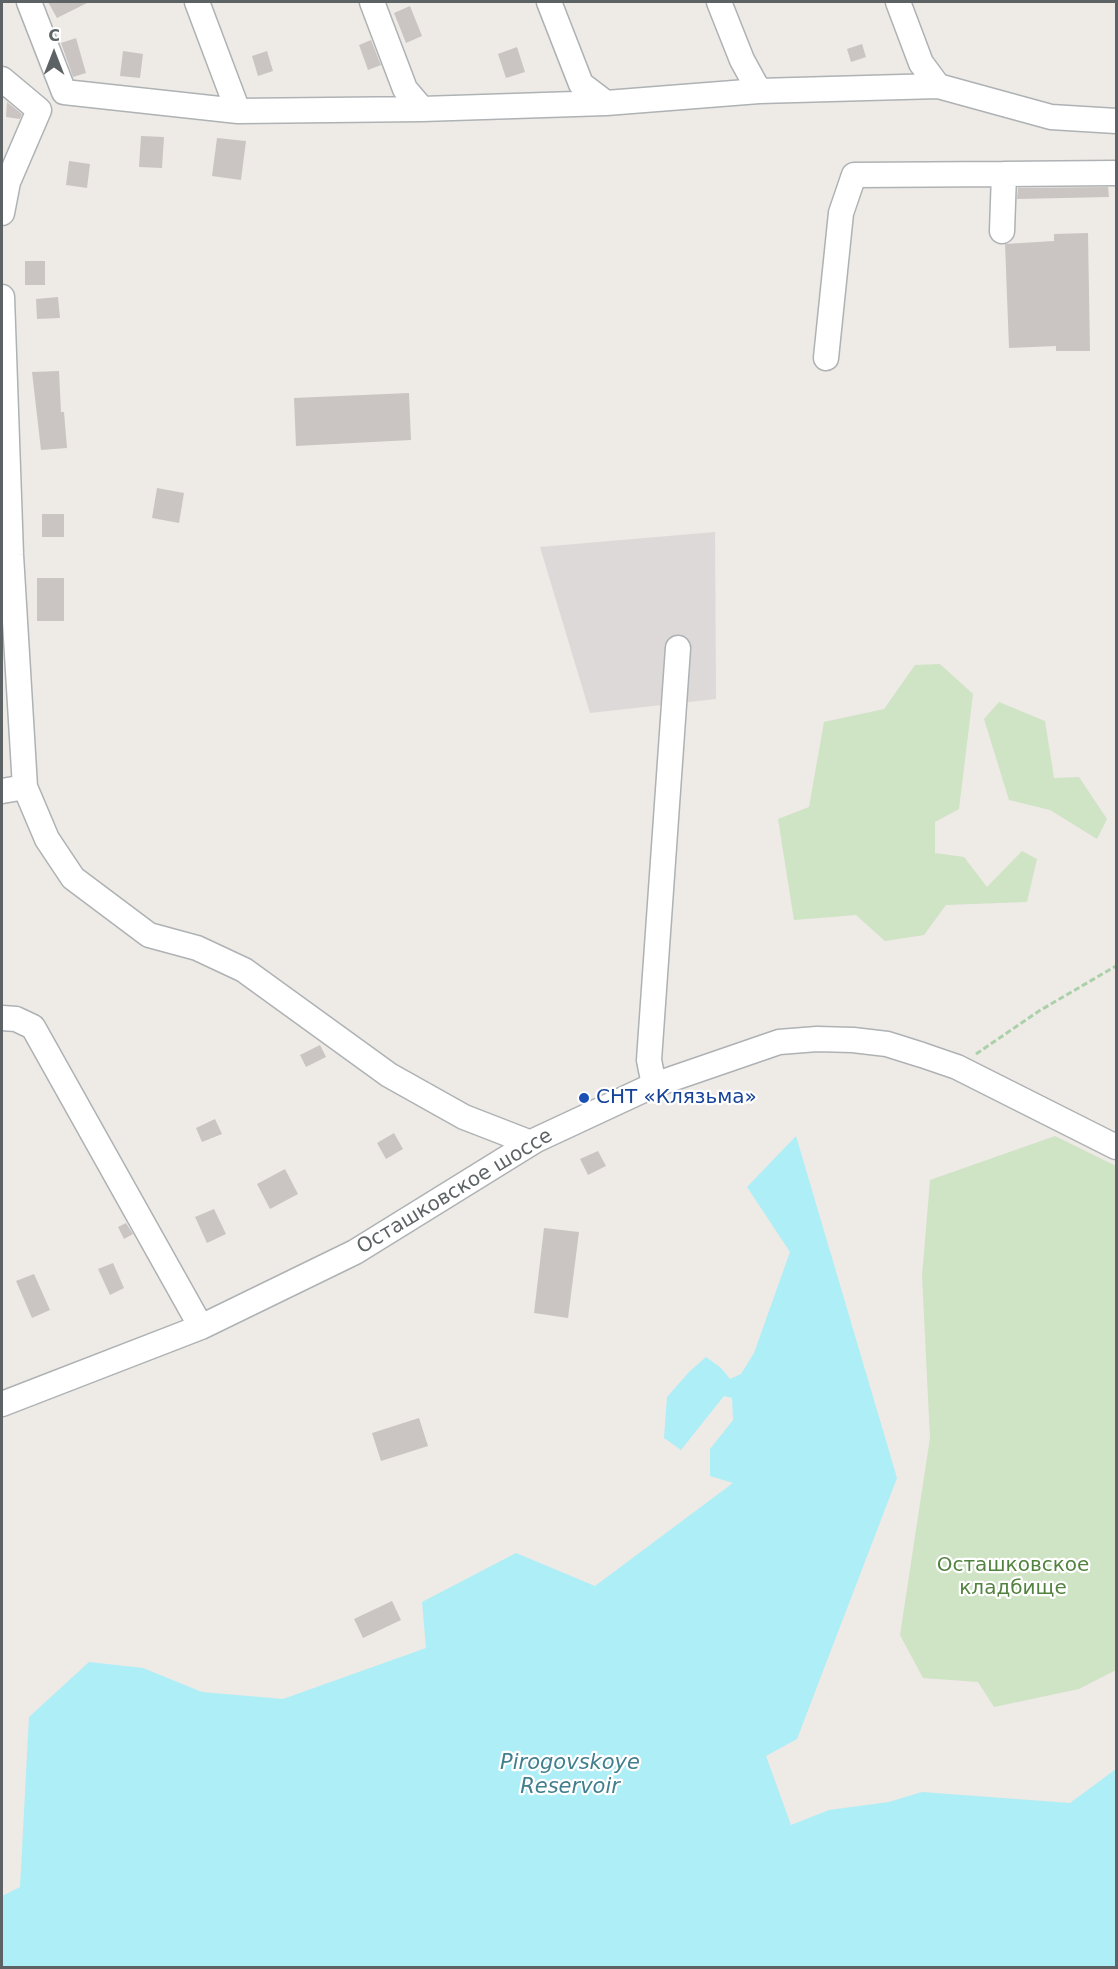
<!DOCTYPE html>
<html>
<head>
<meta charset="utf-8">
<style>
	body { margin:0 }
	#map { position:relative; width:1118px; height:1969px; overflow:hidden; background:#eeeae6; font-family:"DejaVu Sans",sans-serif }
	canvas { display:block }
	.frame { position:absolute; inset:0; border:3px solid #5d6364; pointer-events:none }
	.north { position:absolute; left:24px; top:24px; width:60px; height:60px; -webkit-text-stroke:4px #fff; paint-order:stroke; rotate:0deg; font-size:16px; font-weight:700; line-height:24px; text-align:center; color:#5d6364 }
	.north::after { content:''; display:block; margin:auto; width:21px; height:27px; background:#5d6364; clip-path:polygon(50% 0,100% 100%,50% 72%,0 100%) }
</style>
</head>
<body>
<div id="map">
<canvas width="1118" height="1969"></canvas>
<div class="frame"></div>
<div class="north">С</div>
</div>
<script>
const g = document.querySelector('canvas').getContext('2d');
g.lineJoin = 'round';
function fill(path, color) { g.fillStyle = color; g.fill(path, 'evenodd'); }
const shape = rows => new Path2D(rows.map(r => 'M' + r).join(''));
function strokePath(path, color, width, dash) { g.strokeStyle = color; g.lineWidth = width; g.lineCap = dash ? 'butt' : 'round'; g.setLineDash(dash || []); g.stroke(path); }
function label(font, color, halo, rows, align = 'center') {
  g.font = font + ' "DejaVu Sans",sans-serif'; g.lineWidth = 4.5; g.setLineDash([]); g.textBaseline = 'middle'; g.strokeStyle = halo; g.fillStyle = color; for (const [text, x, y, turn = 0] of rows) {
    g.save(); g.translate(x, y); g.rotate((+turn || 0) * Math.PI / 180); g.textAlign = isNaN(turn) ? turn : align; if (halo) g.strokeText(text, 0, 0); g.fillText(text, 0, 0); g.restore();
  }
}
fill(shape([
	[715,532,716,699,590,713,540,547]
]), '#ddd9d8');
fill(shape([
	[940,664,973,694,959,809,935,822,935,853,964,857,987,887,1022,851,1037,859,1027,902,946,905,924,935,885,941,856,915,794,920,778,819,809,807,824,722,884,709,915,665],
	[999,702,1045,721,1054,778,1079,777,1107,819,1097,839,1050,810,1009,800,984,719],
	[1055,1136,1116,1166,1116,1670,1079,1689,994,1707,978,1682,923,1678,900,1635,930,1438,922,1276,930,1180]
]), '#cfe3c5');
fill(shape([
	[796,1136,897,1478,797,1739,766,1756,791,1825,829,1810,889,1802,922,1792,1070,1803,1116,1769,1116,1967,2,1967,2,1896,20,1887,29,1717,89,1662,143,1668,202,1692,283,1699,426,1648,422,1602,516,1553,595,1586,733,1483,710,1476,710,1449,733,1420,732,1398,724,1396,681,1450,664,1438,667,1397,689,1372,706,1357,721,1368,730,1379,741,1374,754,1353,790,1252,747,1187]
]), '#aeeef6');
fill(shape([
	[48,2,89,2,57,18],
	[410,6,422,36,406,43,394,13],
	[76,38,86,73,73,77,61,43],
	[371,40,381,65,368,70,359,45],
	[862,44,866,57,851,62,847,49],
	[517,47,525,72,506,78,498,54],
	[123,51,143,54,140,78,120,76],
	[267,51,273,71,258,76,252,56],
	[7,102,22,114,20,119,6,117],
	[141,136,164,137,162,168,139,167],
	[217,138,246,141,241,180,212,176],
	[69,161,90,164,87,188,66,185],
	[1108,187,1109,197,1017,199,1018,188],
	[1088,233,1090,351,1056,351,1056,346,1009,348,1005,244,1054,241,1054,234],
	[25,261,45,261,45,285,25,285],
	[58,297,60,318,37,319,36,299],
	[59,371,61,412,64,412,67,448,41,450,32,372],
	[409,393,411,440,296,446,294,398],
	[157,488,184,493,179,523,152,518],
	[42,514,64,514,64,537,42,537],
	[37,578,64,578,64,621,37,621],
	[320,1045,326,1057,306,1067,300,1055],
	[215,1119,222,1134,202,1142,196,1128],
	[394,1133,403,1149,386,1159,377,1143],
	[598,1151,606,1166,588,1175,580,1159],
	[285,1169,298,1194,270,1209,257,1184],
	[214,1209,226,1234,207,1243,195,1217],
	[126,1223,133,1234,124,1239,118,1227],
	[544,1228,579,1232,568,1318,534,1313],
	[113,1263,124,1288,110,1295,98,1269],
	[34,1274,50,1310,32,1318,16,1281],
	[419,1418,428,1446,381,1461,372,1433],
	[392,1601,401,1620,363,1638,354,1619]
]), '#cac5c2');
const minor = shape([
	[29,2,64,92,238,111,422,109,606,103,759,91,938,86,1051,117,1116,121],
	[197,2,238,111],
	[372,2,405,89,422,109],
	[549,2,581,84,606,103],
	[719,2,742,60,759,91],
	[898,2,921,63,938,86],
	[2,79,39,110,8,182,2,213],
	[1002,231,1004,174,1116,173],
	[2,297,11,555,25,787,47,839,73,878,149,935,197,948,244,970,389,1075,464,1117,531,1143],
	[826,358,841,213,854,175,1004,174],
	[2,791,25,787],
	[2,1018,16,1019,33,1027,201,1327],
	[654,1085,649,1060,678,648],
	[2,1404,201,1327,355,1252,536,1140,654,1085,779,1042,817,1039,853,1040,887,1044,922,1055,957,1067,1116,1147]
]);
strokePath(minor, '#aeb2b4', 27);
strokePath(shape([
	[976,1054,1039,1011,1116,966]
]), '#aad1a9', 3, [6, 3]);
strokePath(minor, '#fff', 24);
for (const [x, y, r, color] of [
	[584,1098,6,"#1a4fb4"]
]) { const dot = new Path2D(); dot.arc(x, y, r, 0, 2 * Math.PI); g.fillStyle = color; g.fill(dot); strokePath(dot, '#fff', 2); }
label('20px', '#164399', '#fff', [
	["СНТ «Клязьма»",596,1098]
], 'left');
label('20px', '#5d6364', '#fff', [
	["Осташковское шоссе",455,1192,-31]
]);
label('20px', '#52823f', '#fff', [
	["Осташковское",1013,1566],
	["кладбище",1013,1589]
]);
label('italic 21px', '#427f8e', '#fff', [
	["Pirogovskoye",570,1764],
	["Reservoir",570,1788]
]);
</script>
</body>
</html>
